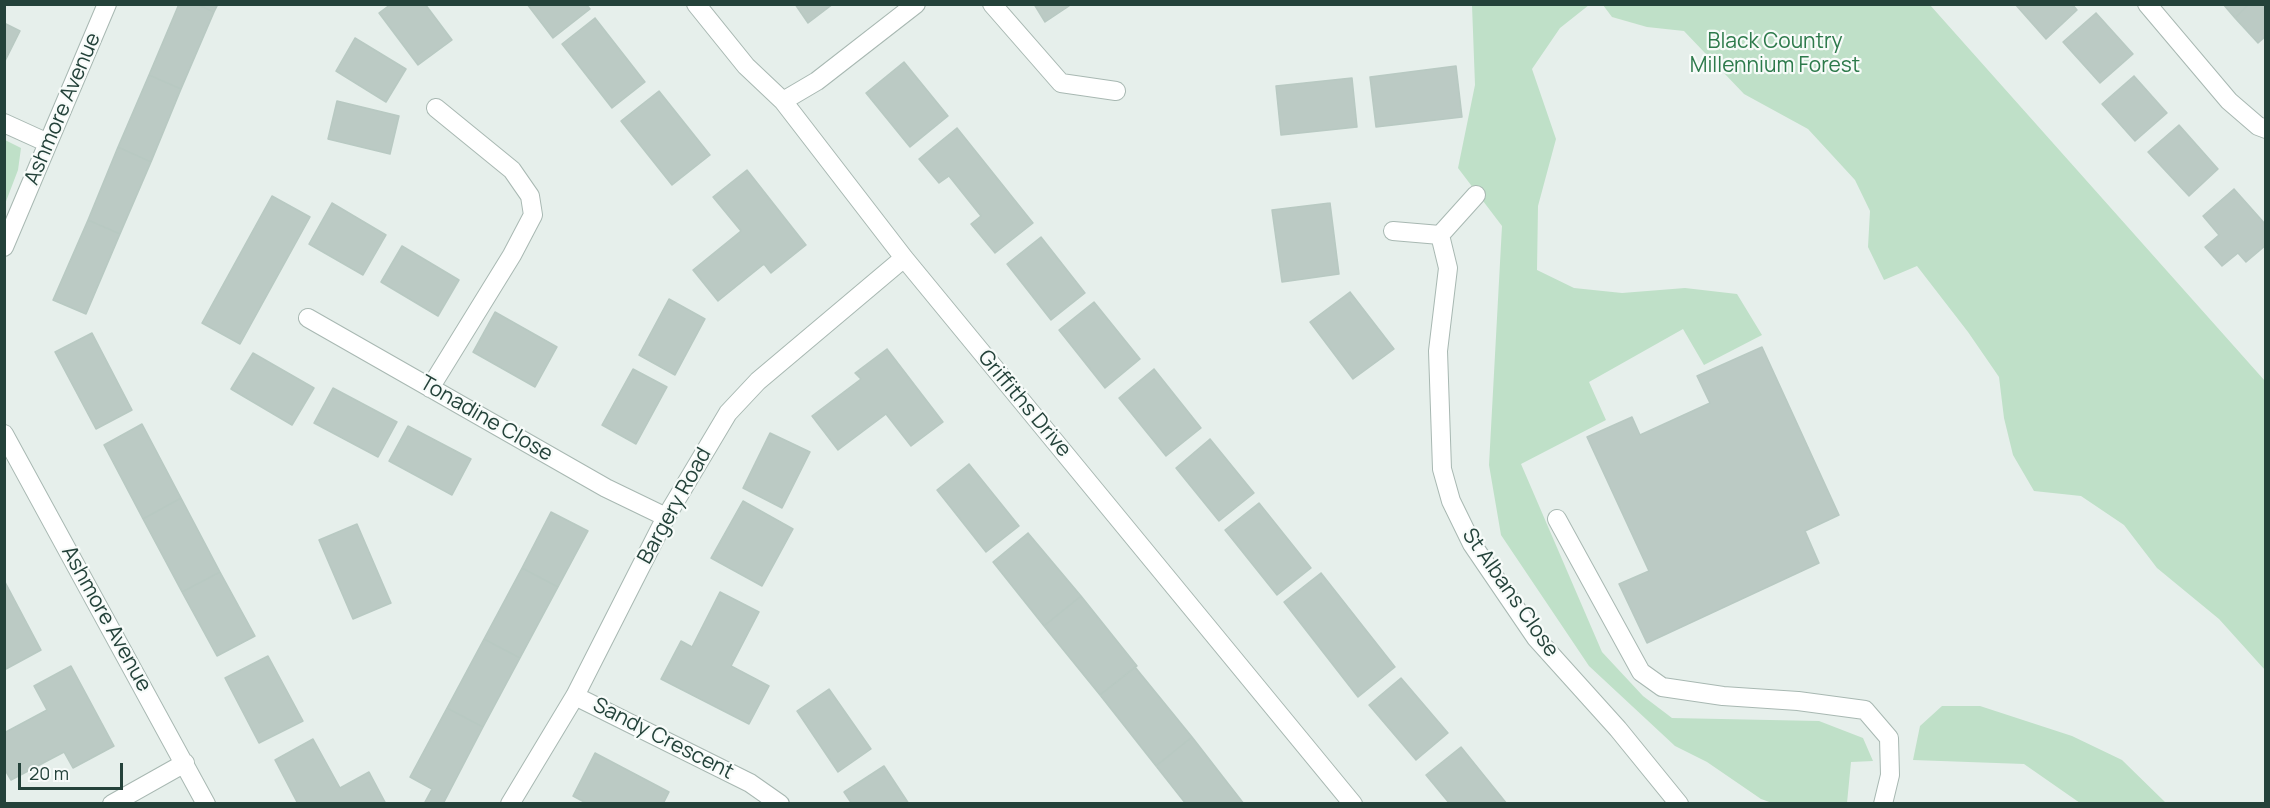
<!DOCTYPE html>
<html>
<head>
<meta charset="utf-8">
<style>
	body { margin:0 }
	#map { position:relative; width:2270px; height:808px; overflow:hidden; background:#e6efeb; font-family:Manrope,sans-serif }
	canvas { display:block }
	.frame { position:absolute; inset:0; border:6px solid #24423a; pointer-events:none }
	.scale { position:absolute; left:18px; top:763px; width:105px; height:27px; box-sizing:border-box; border:3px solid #24423a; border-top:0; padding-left:8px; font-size:18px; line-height:21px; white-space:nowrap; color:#24423a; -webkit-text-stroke:4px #f7fbf9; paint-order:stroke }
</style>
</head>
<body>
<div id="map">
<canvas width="2270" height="808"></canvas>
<div class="frame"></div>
<div class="scale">20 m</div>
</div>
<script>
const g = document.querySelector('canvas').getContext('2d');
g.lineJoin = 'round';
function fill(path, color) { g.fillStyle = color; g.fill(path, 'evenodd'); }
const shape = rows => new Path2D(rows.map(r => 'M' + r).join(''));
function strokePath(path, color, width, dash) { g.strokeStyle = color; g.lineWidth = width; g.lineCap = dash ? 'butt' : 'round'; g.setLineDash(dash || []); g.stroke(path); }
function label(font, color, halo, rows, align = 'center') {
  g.font = font + ' Manrope,sans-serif'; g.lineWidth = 4.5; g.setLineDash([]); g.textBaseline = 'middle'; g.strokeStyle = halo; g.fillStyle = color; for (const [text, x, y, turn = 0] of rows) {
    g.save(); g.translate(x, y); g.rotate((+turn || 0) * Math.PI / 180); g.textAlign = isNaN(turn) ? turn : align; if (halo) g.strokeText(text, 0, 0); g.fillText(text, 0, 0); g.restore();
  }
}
fill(shape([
	[1472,5,1589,5,1560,28,1532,69,1556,139,1538,206,1537,270,1574,288,1622,293,1685,288,1737,294,1762,335,1704,365,1683,329,1589,382,1606,420,1521,464,1602,652,1643,696,1672,718,1819,721,1863,738,1873,761,1851,762,1847,803,1772,803,1761,799,1707,762,1675,746,1589,666,1501,535,1489,465,1502,226,1458,168,1475,85],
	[1603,5,1930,5,2265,381,2265,670,2219,619,2157,568,2124,525,2081,496,2034,491,2013,455,2004,418,1999,377,1968,332,1917,266,1884,280,1868,247,1870,211,1855,180,1808,129,1744,94,1684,31,1647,27,1612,17],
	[5,140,21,148,18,170,5,204],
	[1942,706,1980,706,2072,736,2122,760,2166,803,2080,803,2024,764,1913,760,1920,726]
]), '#bfe0c8');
const building = shape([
	[179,4,196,4,214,12,181,89,149,75,179,4],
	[196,4,218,4,214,12,196,4],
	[391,4,425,4,452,40,418,65,379,13,391,4],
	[527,4,586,4,590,9,553,38,527,4],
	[795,4,833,4,808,23,795,4],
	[1034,4,1072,4,1045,22,1034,4],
	[2015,4,2072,4,2077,10,2046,39,2015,4],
	[2223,4,2249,4,2235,18,2223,4],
	[2249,4,2266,4,2266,36,2258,43,2235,18,2249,4],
	[2096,13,2133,54,2100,83,2063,42,2096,13],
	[595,18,645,82,612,108,562,44,595,18],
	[4,23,20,31,4,63,4,23],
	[355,38,406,69,386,102,336,71,355,38],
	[904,62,948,116,910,147,866,93,904,62],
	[1456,66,1462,117,1376,127,1370,77,1456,66],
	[149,75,181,89,151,162,118,147,149,75],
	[2134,76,2167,113,2135,141,2102,104,2134,76],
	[1352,78,1357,127,1281,135,1276,86,1352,78],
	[659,91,710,155,672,185,621,121,659,91],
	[337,101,399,116,390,154,328,139,337,101],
	[2179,125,2218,169,2189,196,2148,152,2179,125],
	[957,128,1033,223,995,253,971,224,981,216,949,176,939,183,919,159,957,128],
	[118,147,151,162,120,234,88,220,118,147],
	[747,170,806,245,771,273,764,264,718,301,693,270,741,231,713,197,747,170],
	[2234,189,2266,225,2266,245,2246,262,2238,253,2222,266,2205,247,2219,235,2203,216,2234,189],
	[272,196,310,217,240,344,202,323,272,196],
	[332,203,386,235,363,275,309,244,332,203],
	[1330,203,1339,274,1282,282,1272,210,1330,203],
	[88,220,120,234,86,314,53,300,88,220],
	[1041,237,1085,293,1051,320,1007,264,1041,237],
	[402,246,459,280,438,316,381,282,402,246],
	[1350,292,1394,349,1353,379,1310,322,1350,292],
	[669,299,705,319,675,375,639,355,669,299],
	[1094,302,1140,359,1105,388,1059,330,1094,302],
	[495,312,557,347,535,387,473,352,495,312],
	[92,333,132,410,96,429,55,352,92,333],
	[1762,347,1839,515,1805,531,1819,563,1647,643,1619,584,1649,571,1587,437,1632,417,1640,435,1710,403,1697,376,1762,347],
	[887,349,943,422,911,446,886,414,838,450,812,416,861,379,855,373,887,349],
	[253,353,314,388,292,425,231,389,253,353],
	[633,369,667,387,636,444,602,425,633,369],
	[1154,369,1201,428,1166,456,1119,398,1154,369],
	[333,388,397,422,378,457,314,423,333,388],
	[142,424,181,498,143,519,104,445,142,424],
	[408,426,471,459,452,495,389,461,408,426],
	[770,433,810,452,782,508,743,488,770,433],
	[1210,439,1254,493,1219,521,1176,468,1210,439],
	[969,464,1019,526,986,552,937,490,969,464],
	[181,498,220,572,182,592,143,519,181,498],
	[743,501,793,529,762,586,711,558,743,501],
	[1259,503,1311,568,1277,595,1225,530,1259,503],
	[551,512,588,531,558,587,522,568,551,512],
	[357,524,391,603,353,619,319,540,357,524],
	[1028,533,1081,596,1044,626,993,562,1028,533],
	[522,568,558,587,520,658,484,639,522,568],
	[220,572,255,636,217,656,182,592,220,572],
	[1321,573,1395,667,1358,697,1284,602,1321,573],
	[5,582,41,650,6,669,4,666,5,582],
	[720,592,759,612,731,666,769,686,749,724,661,679,681,641,692,647,720,592],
	[1081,596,1137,666,1100,695,1044,626,1081,596],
	[484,639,520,658,483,727,447,708,484,639],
	[268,656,303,721,259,743,225,678,268,656],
	[71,666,114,746,73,768,64,752,11,780,4,768,4,733,47,710,34,686,71,666],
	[1135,667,1192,737,1156,766,1100,695,1135,667],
	[1401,678,1448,733,1416,760,1369,705,1401,678],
	[829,689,871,749,838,772,797,711,829,689],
	[447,708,483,727,443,804,428,804,425,802,432,789,410,777,447,708],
	[1192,737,1244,804,1186,804,1156,766,1192,737],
	[313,739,340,788,369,772,386,804,298,804,275,760,313,739],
	[1461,747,1507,804,1450,804,1426,775,1461,747],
	[595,753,669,792,663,804,588,804,573,796,595,753],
	[884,766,909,804,852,804,844,792,884,766]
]);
fill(building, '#bbcac4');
strokePath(building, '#b8c9c2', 1.5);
const minor = shape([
	[696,4,746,66,783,101,904,258,1353,804],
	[992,4,1061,83,1116,91],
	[2147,4,2229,101,2258,126,2266,129],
	[783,101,817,81,916,4],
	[4,123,48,143],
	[1393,231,1440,235,1476,195],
	[1440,235,1448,268,1438,351,1442,469,1451,501,1472,544,1536,638,1618,729,1679,804],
	[4,247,107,4],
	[308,318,606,488,666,517],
	[430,388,512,255,533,215,530,196,512,170,436,108],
	[4,434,206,804],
	[1557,519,1641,672,1662,687,1723,696,1798,701,1865,710,1889,738,1890,775,1883,804],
	[575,696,750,783,780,804],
	[112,804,185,763],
	[510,804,575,696,666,517,728,413,758,381,904,258]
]);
strokePath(minor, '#a8b8b2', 20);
strokePath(minor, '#fff', 18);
label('21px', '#2d7a4b', '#f7fbf9', [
	["Black Country",1775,42],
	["Millennium Forest",1775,66]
]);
label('21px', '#24423a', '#f7fbf9', [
	["Ashmore Avenue",63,109,-67],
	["Griffiths Drive",1024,404,50],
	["Tonadine Close",486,419,30],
	["Bargery Road",675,506,-61],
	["St Albans Close",1510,593,55],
	["Ashmore Avenue",106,619,61],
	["Sandy Crescent",663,739,27]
]);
</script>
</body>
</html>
